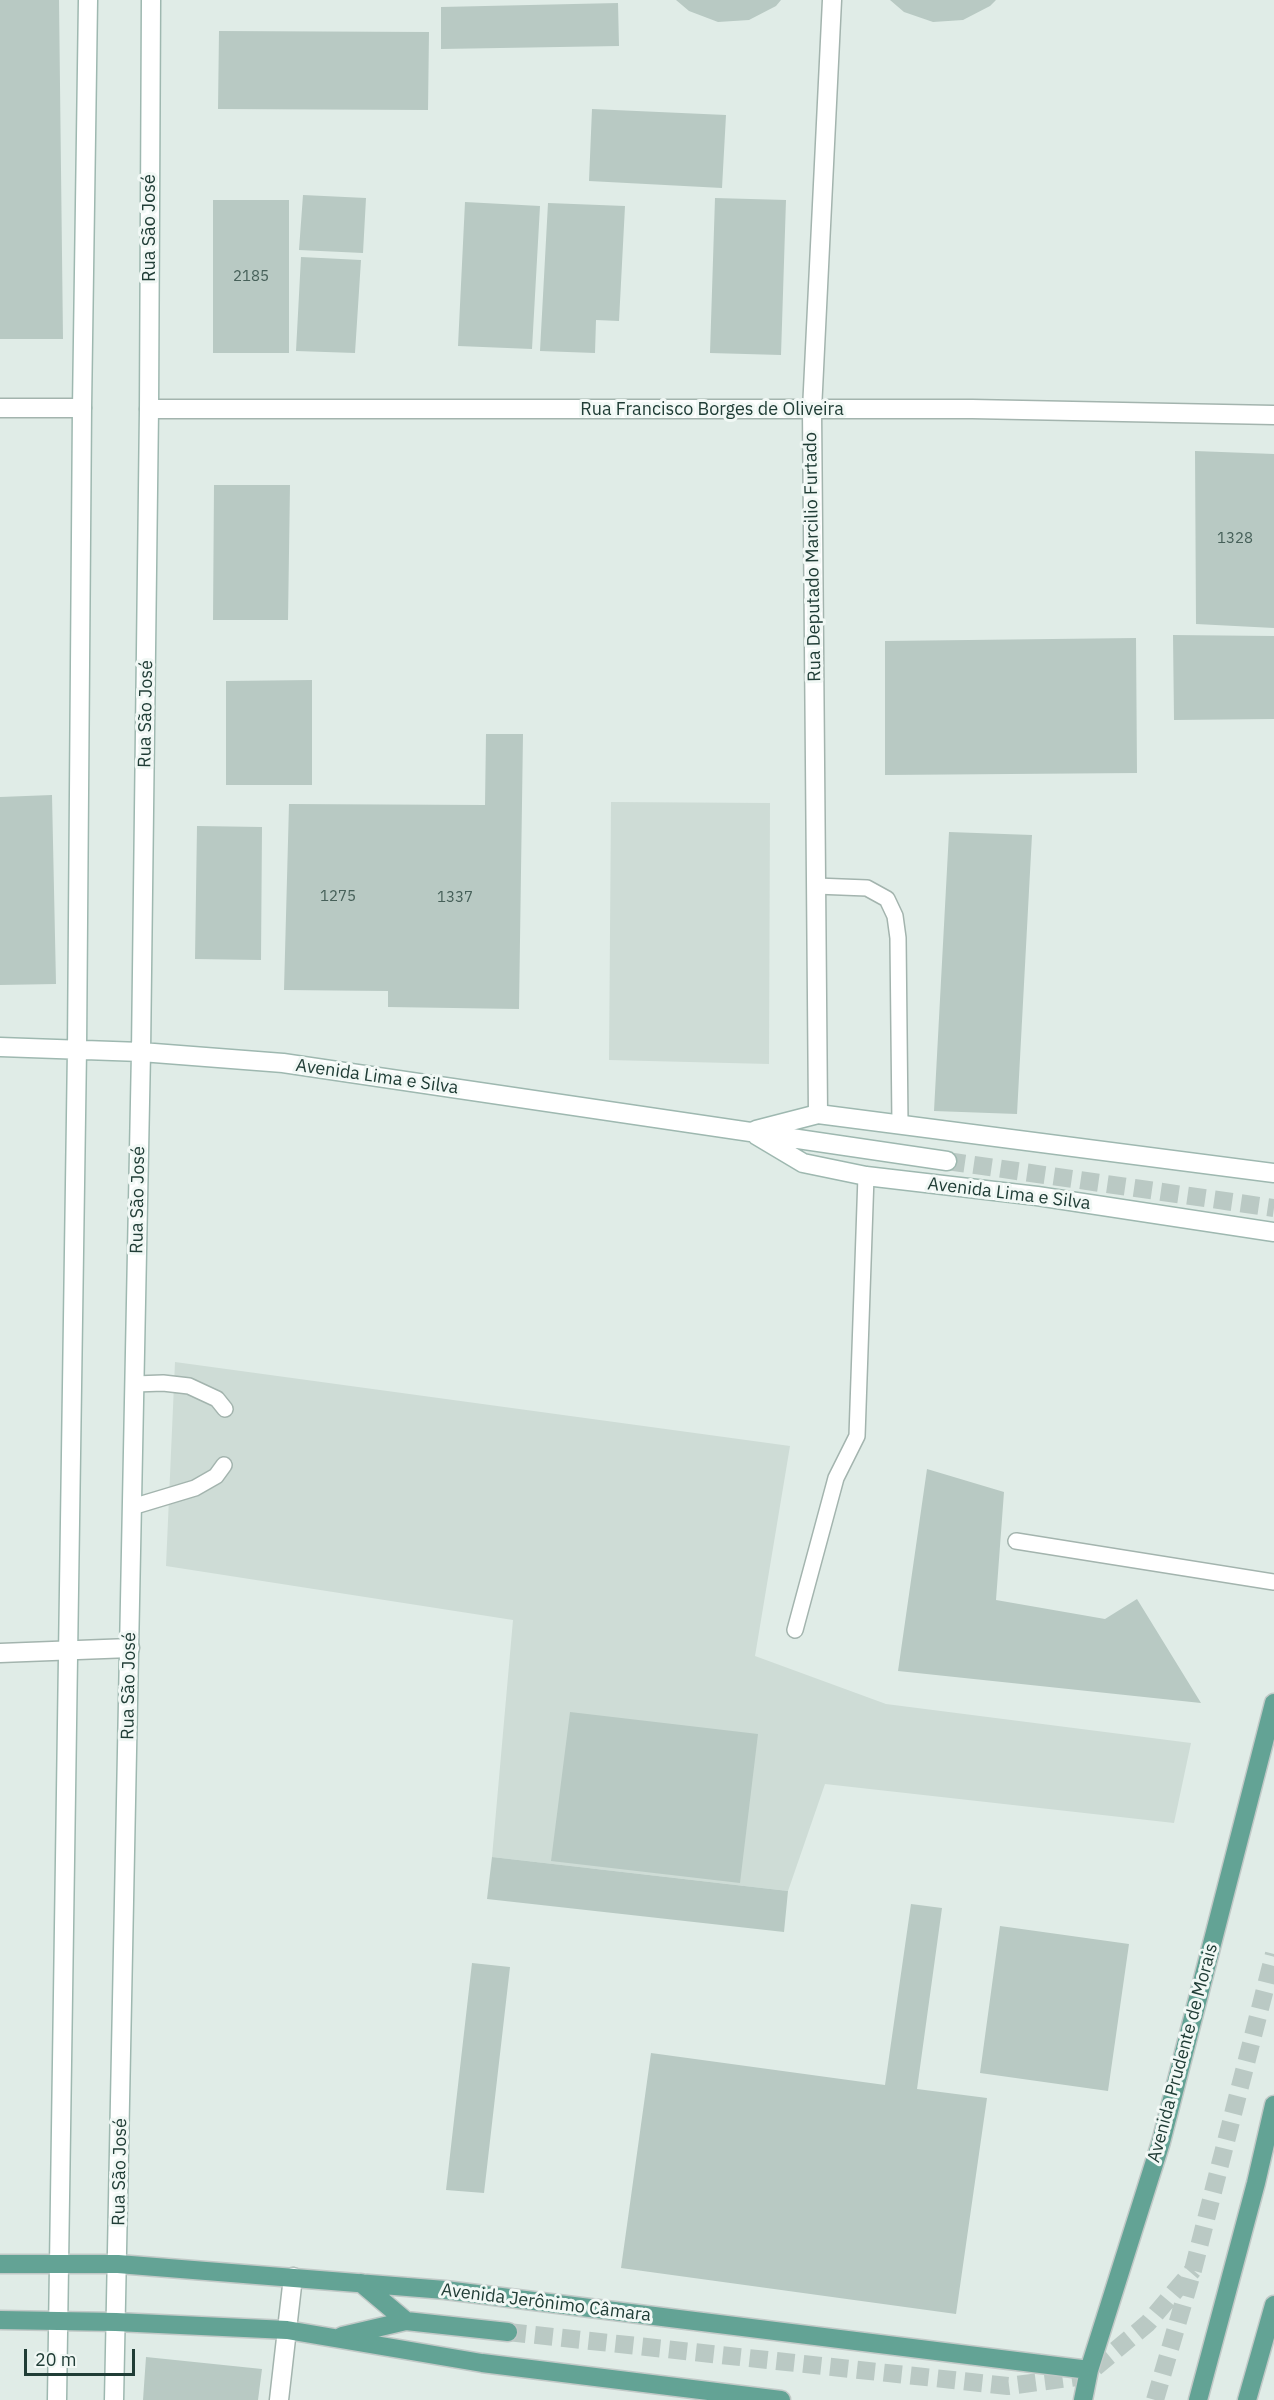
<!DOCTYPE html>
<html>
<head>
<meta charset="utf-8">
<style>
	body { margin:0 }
	#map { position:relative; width:1274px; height:2400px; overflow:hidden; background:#e0ece7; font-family:"IBM Plex Sans",sans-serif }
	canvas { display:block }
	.scale { position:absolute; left:24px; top:2349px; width:111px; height:27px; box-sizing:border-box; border:3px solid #203d36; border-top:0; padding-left:8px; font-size:18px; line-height:21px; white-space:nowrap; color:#203d36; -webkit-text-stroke:4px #f1f8f5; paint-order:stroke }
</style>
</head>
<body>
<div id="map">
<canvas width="1274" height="2400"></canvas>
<div class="scale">20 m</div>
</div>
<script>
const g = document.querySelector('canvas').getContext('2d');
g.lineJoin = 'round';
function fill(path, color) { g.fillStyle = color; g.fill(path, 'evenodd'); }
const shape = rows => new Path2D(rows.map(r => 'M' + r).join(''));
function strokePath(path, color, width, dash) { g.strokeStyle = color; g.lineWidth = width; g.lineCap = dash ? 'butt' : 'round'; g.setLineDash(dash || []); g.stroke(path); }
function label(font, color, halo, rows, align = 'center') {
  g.font = font + ' "IBM Plex Sans",sans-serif'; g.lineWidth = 6; g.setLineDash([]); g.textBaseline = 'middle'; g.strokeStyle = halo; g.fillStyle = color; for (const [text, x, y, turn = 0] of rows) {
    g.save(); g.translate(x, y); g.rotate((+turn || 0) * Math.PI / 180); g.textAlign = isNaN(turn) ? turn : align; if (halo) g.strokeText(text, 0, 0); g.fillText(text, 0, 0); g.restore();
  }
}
fill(shape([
	[611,802,770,803,769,1064,609,1060],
	[175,1362,790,1446,755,1656,886,1704,1191,1743,1174,1823,825,1784,788,1891,492,1857,513,1620,166,1566]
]), '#cedcd6');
fill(shape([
	[0,0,59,0,63,339,0,339],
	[676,0,781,0,776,6,749,20,718,22,689,11],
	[890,0,996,0,990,6,963,20,933,22,904,12],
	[618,3,619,46,441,49,441,7],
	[219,31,429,32,428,110,218,109],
	[592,109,726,115,722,188,589,181],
	[303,195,366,198,363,253,299,250],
	[715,198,786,200,781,355,710,353],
	[213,200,289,200,289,353,213,353],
	[465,202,540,206,532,349,458,346],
	[548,203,625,206,619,321,596,320,595,353,540,351],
	[301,257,361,260,355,353,296,351],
	[1195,451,1274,454,1274,628,1196,624],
	[214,485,290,485,288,620,213,620],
	[1173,635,1274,636,1274,719,1174,720],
	[1136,638,1137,773,885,775,885,641],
	[312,680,312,785,226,785,226,681],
	[486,734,523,734,519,1009,388,1007,388,991,284,990,289,804,485,805],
	[52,795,56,984,0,985,0,797],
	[197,826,262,827,261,960,195,959],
	[949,832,1032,835,1017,1114,934,1111],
	[927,1469,1004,1492,996,1600,1105,1619,1137,1599,1201,1703,898,1671],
	[570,1712,758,1734,740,1883,551,1861],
	[492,1857,788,1891,784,1932,487,1899],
	[911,1904,942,1908,917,2089,987,2098,956,2314,621,2268,651,2053,885,2085],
	[1000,1926,1129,1944,1108,2091,980,2073],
	[472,1963,510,1967,484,2193,446,2190],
	[146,2357,262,2369,258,2400,143,2400]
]), '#b8c9c3');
strokePath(shape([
	[947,1161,1274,1208]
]), '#bac9c4', 18, [18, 9]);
strokePath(shape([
	[508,2332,1008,2386,1085,2376,1148,2323,1193,2270],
	[1155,2400,1193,2270,1274,1954]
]), '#bac9c4', 18, [18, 9]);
const service = shape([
	[816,886,867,888,887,899,895,916,898,938,900,1124],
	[135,1384,163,1383,189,1386,217,1399,225,1409],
	[132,1507,195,1488,216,1476,224,1465],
	[1016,1541,1274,1582],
	[795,1630,836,1478,857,1436,866,1176]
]);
const minor = shape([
	[0,408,82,408],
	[149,409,972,409,1274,415],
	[818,1114,812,410,832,0],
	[0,1653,130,1648],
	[279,2400,293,2277]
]);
const secondary = shape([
	[0,1047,141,1052,283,1063,947,1161],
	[756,1130,818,1114,1274,1173],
	[756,1135,803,1163,866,1176,1037,1196,1274,1232],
	[57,2400,77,1049,82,408,88,0],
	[114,2400,141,1052,149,409,151,0]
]);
const primary = shape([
	[0,2264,118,2264,445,2290,1089,2370],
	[361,2283,406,2321],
	[0,2320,116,2322,287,2330,482,2363,781,2400],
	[342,2336,406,2321,508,2332],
	[1083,2400,1089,2370,1161,2142,1274,1703],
	[1198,2400,1256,2183,1274,2105],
	[1247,2400,1274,2305]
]);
strokePath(service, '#a3b4ae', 18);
strokePath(minor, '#a3b4ae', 21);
strokePath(secondary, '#9eb8b0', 21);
strokePath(primary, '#c1c9c7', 21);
strokePath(service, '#fff', 15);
strokePath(minor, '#fff', 18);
strokePath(secondary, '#fff', 18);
strokePath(primary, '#63a395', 18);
label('15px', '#466059', null, [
	["2185",251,277],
	["1328",1235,539],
	["1275",338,897],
	["1337",455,898]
]);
label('18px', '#203d36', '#f1f8f5', [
	["Rua São José",150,228,-90],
	["Rua Francisco Borges de Oliveira",712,410],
	["Rua Deputado Marcilio Furtado",813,557,-91],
	["Rua São José",146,714,-89],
	["Avenida Lima e Silva",377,1077,8],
	["Avenida Lima e Silva",1009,1194,7],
	["Rua São José",138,1200,-89],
	["Rua São José",129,1686,-89],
	["Avenida Prudente de Morais",1183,2053,-75],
	["Rua São José",120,2172,-89],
	["Avenida Jerônimo Câmara",546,2303,7]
]);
</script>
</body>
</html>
